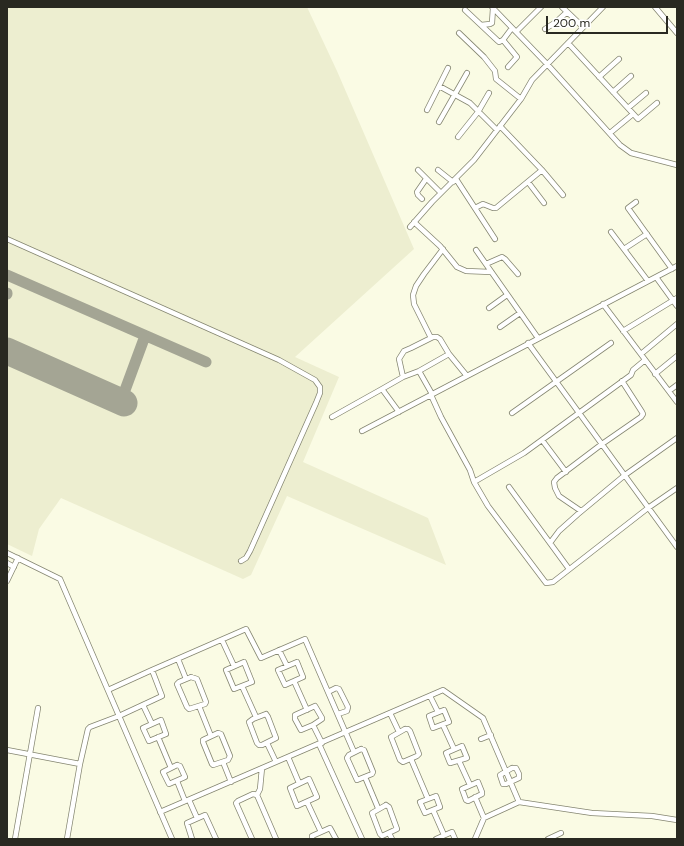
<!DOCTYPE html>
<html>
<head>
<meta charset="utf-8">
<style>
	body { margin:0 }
	#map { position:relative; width:684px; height:846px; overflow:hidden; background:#fafbe4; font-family:"DM Sans",sans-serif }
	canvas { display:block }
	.frame { position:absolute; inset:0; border:8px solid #292921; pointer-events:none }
	.scale { position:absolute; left:546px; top:16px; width:122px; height:18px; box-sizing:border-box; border:2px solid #292921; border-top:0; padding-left:5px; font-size:12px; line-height:14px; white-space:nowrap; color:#292921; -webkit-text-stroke:3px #fff; paint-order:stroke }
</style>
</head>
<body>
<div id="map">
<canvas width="684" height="846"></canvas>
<div class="frame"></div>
<div class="scale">200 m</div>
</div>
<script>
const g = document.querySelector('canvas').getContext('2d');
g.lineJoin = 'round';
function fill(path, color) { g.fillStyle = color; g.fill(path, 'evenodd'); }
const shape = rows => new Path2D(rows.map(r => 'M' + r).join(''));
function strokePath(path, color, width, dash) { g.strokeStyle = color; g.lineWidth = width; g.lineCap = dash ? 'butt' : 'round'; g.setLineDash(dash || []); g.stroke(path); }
fill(shape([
	[7,7,307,7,337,71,414,249,295,357,339,377,303,462,428,518,446,565,287,496,251,575,243,579,61,498,39,529,32,556,7,544]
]), '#edeed0');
strokePath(shape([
	[7,275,206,362],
	[7,293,7,294],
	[121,401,145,336]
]), '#a4a594', 11);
strokePath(shape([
	[7,351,124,403]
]), '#a4a594', 27);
const minor = shape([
	[492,7,547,64,620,145,631,153,677,165],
	[562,7,583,27],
	[655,7,677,33],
	[465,10,498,41,499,42,503,40],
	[481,25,490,24,492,23,493,8],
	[545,29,556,22,567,12],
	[516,32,541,7],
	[459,33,484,57,495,71,496,79,521,99],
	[568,43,638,119,657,103],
	[508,67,517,57,503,40,512,28],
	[599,77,619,59],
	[439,86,470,103,497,130],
	[613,92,631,76],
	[628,108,646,93],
	[427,110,448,68],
	[439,122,467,73],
	[610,133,633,114],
	[458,137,478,112,489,93],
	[418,170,441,193],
	[438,170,453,182],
	[542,170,563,195],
	[456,179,495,239],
	[528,182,544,203],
	[422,199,418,195,417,192,426,179],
	[636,202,628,208,672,269],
	[475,208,483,204,493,208,496,208,542,170,500,126],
	[414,222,440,246,457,267,466,271,491,272],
	[410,227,432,202,474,160,521,99,532,80,603,7],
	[611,232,648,281],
	[7,239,279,360,315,380,320,387,320,393,316,403,250,551,246,558,241,561],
	[624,249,647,234],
	[476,250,538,338],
	[486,264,502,257,505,259,518,274],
	[656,277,677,306],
	[603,304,677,402],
	[489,308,507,295],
	[500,327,520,313],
	[623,331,677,298],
	[431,338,414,304,413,295,416,286,424,274,443,249],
	[528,343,677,547],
	[641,354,677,324],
	[655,374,677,356],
	[403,377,399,359,404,351,411,348,433,337,437,337,440,339,449,354],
	[382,389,403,377,419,371],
	[669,391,677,385],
	[432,394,419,371,449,354,467,376],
	[431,395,441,417,470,470,474,482,488,506,546,583,553,582,648,508,677,488],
	[512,413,611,343],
	[332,417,382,389,399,412],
	[362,431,677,266],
	[542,440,566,472],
	[474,482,524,453,631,375,633,370,645,360],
	[509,487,569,569],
	[581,511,559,496,555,488,554,482,557,478,602,444,641,417,643,414,642,412,622,381],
	[550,543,559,531,578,514,625,475,677,438],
	[7,553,60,579,172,839],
	[7,563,14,567],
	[7,581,18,558],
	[222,640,234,666],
	[279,650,287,666],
	[178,659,186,679],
	[244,662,252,682,234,689,226,670,244,662],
	[297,662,303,677,285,685,278,670,297,662],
	[191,677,197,679,206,702,205,704,189,709,187,707,177,684,179,682,191,677],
	[294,681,307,710],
	[242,686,256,717],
	[108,690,152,670],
	[328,692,336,688,339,689,348,707,347,711,338,714],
	[430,696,438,712],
	[143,705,152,724],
	[199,706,211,736],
	[315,706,322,718,322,719,313,725,301,730,295,719,295,715,315,706],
	[444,710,449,722,433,728,429,716,444,710],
	[390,713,399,732],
	[266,714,268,717,276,738,262,745,259,745,257,743,249,722,253,719,266,714],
	[161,720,166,734,149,741,143,728,161,720],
	[313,725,322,743],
	[443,725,454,749],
	[405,729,408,729,410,731,419,754,417,756,403,762,400,760,391,737,405,729],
	[218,733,221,734,230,756,228,760,213,765,212,764,203,742,203,740,218,733],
	[158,737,171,768],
	[481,739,491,735],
	[267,743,276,762],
	[319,744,362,839],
	[462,746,467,758,450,763,446,753,462,746],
	[361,749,364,750,373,772,372,774,357,780,347,758,349,755,361,749],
	[7,750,80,764],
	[288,757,299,783],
	[411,759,428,799],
	[459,761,470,785],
	[223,762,231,782],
	[177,765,180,766,185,777,169,784,163,772,177,765],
	[512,768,516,768,519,774,519,778,506,784,503,784,500,775,512,768],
	[365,777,378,808],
	[309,779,317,797,297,806,290,788,309,779],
	[177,781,185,801],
	[478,782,482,792,482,794,468,801,466,800,462,789,478,782],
	[257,795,276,839],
	[257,795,260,789,262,768],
	[436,796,440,807,425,813,420,802,436,796],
	[475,797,484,818],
	[189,800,197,818],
	[307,802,321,832],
	[386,805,389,807,397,829,382,836,380,834,372,813,386,805],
	[433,810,444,835],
	[160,812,443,690,483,718,519,802],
	[389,833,392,839],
	[15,839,38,708],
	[67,839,80,764,88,729,90,727,119,716,162,696,152,670,246,629,261,658,305,639,354,752],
	[192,839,187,823,205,815,216,839],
	[252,839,236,803,238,801,253,794,257,795],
	[312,839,312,836,330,828,336,839],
	[436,839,452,832,455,839],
	[475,839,484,818,519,802,592,813,652,816,677,820],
	[548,839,561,833]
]);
strokePath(minor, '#858671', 6);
strokePath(minor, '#fff', 4.5);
</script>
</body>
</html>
